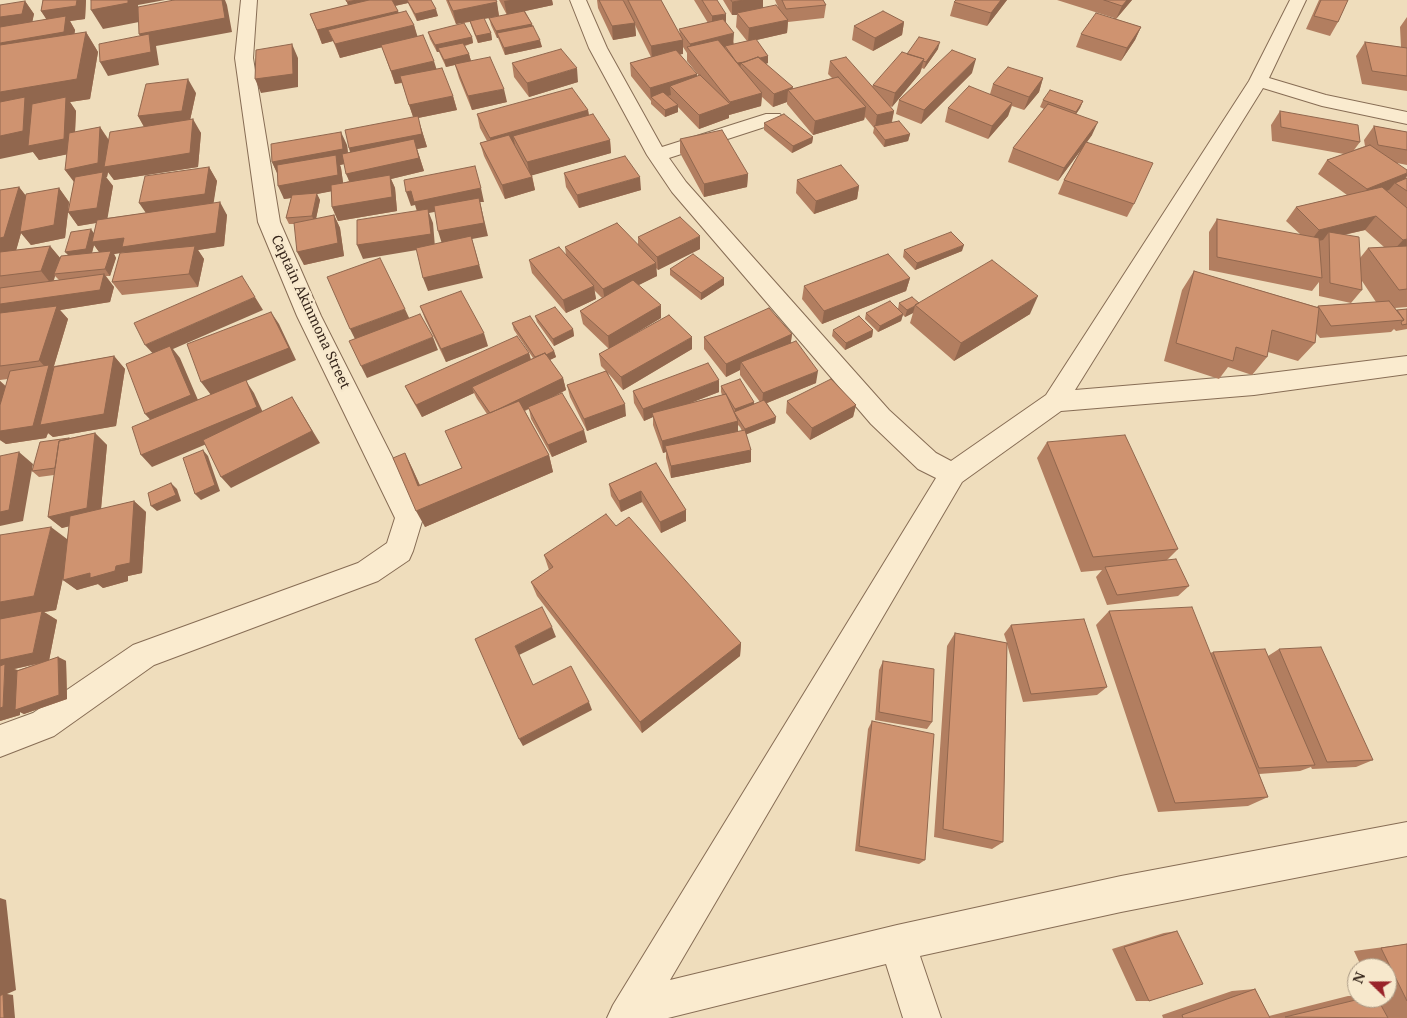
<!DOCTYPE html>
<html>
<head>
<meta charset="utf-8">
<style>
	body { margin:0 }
	#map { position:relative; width:1407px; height:1018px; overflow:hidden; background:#efddbc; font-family:"Noto Serif",serif }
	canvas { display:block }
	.north { position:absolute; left:1347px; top:958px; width:50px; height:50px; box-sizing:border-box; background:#f7e8cc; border:1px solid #aa9a85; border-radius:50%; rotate:292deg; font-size:14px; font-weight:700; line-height:20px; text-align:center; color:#36261b }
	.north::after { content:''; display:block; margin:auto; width:18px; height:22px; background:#992329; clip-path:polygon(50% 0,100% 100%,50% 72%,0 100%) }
</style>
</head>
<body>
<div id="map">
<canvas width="1407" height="1018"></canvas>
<div class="north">N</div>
</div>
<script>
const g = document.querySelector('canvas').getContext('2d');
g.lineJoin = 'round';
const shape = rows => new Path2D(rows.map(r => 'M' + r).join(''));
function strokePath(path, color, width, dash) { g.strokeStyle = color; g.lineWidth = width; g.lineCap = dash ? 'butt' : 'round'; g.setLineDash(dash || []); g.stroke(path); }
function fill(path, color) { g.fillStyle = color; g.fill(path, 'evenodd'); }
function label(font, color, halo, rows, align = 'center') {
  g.font = font + ' "Noto Serif",serif'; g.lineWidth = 5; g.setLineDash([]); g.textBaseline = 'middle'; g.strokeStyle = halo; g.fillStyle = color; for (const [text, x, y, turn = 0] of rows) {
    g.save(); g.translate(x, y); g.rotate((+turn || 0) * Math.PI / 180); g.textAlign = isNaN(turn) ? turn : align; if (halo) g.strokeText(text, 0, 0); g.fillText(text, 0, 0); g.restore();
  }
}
const street = shape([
	[241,0,257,0,253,58,280,222,321,316,423,518,413,551,409,560,378,581,154,665,54,736,0,757,0,725,33,713,133,645,358,563,387,543,395,518,297,316,258,222,235,58,241,0],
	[570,0,586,0,607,48,662,147,766,114,780,114,783,118,780,122,669,158,686,182,889,410,936,453,951,461,1046,395,1249,81,1290,0,1306,0,1269,78,1326,95,1407,112,1407,124,1322,106,1263,88,1075,390,1254,375,1407,356,1407,374,1254,395,1061,411,962,482,670,980,897,925,1121,876,1407,822,1407,856,1121,912,920,956,941,1018,903,1018,886,964,668,1018,607,1018,613,1005,936,478,918,469,871,424,672,192,647,155,589,48,570,0]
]);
strokePath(street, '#876d55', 2);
fill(street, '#faebcf');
fill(shape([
	[43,0,86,0,85,19,70,21,75,30,74,34,86,32,98,52,90,99,70,102,76,111,75,132,100,127,109,140,144,127,138,116,196,93,190,120,201,133,198,167,114,180,108,172,107,177,106,177,113,186,107,218,145,213,209,167,217,181,213,203,227,215,224,246,198,250,204,259,198,287,122,295,112,282,126,253,126,252,114,254,116,258,110,276,106,276,114,287,110,302,60,310,68,319,54,366,114,356,125,369,116,426,53,437,48,433,46,438,6,444,0,440,0,381,6,386,8,379,0,380,0,190,19,187,26,196,59,188,69,202,68,212,74,182,65,170,67,154,39,160,33,152,25,1,34,14,32,22,47,19,41,11],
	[68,212,78,226,96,223,94,233,68,255,60,258,50,246,16,250,21,233,31,245,65,238],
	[94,245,99,252,92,253],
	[55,276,59,280,54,280],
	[346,0,431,0,438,16,417,21,408,3,395,6,399,13,414,25,417,37,453,96,457,110,418,118,427,147,417,149,424,171,391,179,395,188,397,211,338,221,332,207,331,191,317,194,320,200,316,219,334,215,340,228,344,256,304,265,294,224,289,224,286,218,291,198,284,199,277,173,272,162,347,145,348,153,350,152,349,148,413,117,402,83,395,84,382,47,340,58,333,41,322,44,310,14,348,5],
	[344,164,349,181,343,183,341,168,340,165],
	[446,0,496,0,499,16,484,19,491,33,492,40,478,43,472,28,470,22,456,24],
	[499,0,552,0,553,5,525,11,532,24,542,47,505,55,498,38,497,38,491,25,489,18,507,15],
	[597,0,623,0,624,1,624,0,661,0,680,35,679,29,708,23,694,0,717,0,734,44,747,41,736,27,737,15,732,15,723,0,763,0,763,8,778,7,775,0,823,0,826,5,824,18,788,22,787,33,756,40,768,56,768,63,766,64,793,89,832,78,828,74,830,61,872,86,907,54,938,49,924,69,922,68,920,73,892,107,890,106,894,111,892,122,910,134,908,141,884,147,873,133,874,128,865,117,864,120,813,135,787,104,787,102,773,107,762,97,761,106,729,115,729,118,699,129,678,107,678,112,665,117,651,104,651,101,631,76,630,63,651,57,635,25,636,36,613,40,598,8],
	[683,47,687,53,687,61,699,76,697,77,680,54,683,54],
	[956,0,1007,0,987,26,950,16,954,2],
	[1057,0,1132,0,1116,19,1141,27,1135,40,1121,61,1076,47,1081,34,1114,18],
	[1319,0,1348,0,1338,22,1330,36,1306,29],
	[1407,17,1407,91,1362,84,1356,56,1365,42,1401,47,1400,27],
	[904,22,902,35,873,51,852,40,854,26],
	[428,32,472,37,473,43,465,46,469,54,471,61,507,102,472,110,459,78,455,65,446,67,439,52,437,52,430,39],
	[512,63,578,82,529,97,514,77],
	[972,73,921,124,896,114,899,100],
	[1043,78,1039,92,1024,110,1012,106,1008,116,988,139,945,122,948,108,990,94,993,84],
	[1043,100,1083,101,1080,108,1076,114,1092,135,1087,142,1134,204,1127,217,1058,194,1064,180,1081,150,1058,181,1008,162,1013,148,1044,109,1040,107],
	[588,110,589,116,610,140,611,153,532,175,535,190,505,199,484,156,480,143,487,141,480,128,477,114],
	[1280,111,1360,142,1354,150,1365,146,1364,140,1374,126,1407,132,1407,165,1397,163,1407,176,1405,179,1407,178,1407,307,1395,308,1397,310,1407,309,1407,329,1396,331,1394,329,1391,332,1320,338,1316,333,1315,343,1298,361,1268,352,1267,357,1252,375,1228,367,1219,379,1164,361,1182,290,1194,271,1317,307,1318,306,1376,302,1362,281,1362,290,1351,303,1319,296,1319,282,1312,291,1209,270,1209,232,1217,219,1301,235,1286,221,1296,207,1347,195,1318,174,1327,160,1344,154,1272,141,1271,125],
	[1365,230,1384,247,1368,248,1360,258,1344,235],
	[764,123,813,137,812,143,792,153,764,130],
	[680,139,748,174,747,187,704,197,680,153],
	[564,173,641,190,579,208,566,187],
	[797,180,859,186,857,199,814,214,796,193],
	[638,237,700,249,658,270,656,268,657,276,638,285,661,318,623,341,692,349,623,390,608,373,626,416,587,431,570,397,567,385,606,371,601,366,599,354,609,349,583,324,580,311,602,298,594,290,596,299,566,313,532,273,529,260,566,255,565,247,638,245],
	[904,250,962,251,915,270,903,257],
	[670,269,724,285,701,300,670,275],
	[910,278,906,291,822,324,802,299,804,286],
	[899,303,1030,314,954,361,910,323,913,313,905,317,903,315,901,321,878,332,865,319,866,313,898,309],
	[420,306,488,346,446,362,425,319],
	[535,316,573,329,574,336,554,346,537,322],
	[512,323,554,351,556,357,550,360,563,378,566,390,553,397,587,442,552,457,531,419,529,409,525,411,549,455,553,472,425,527,405,453,413,470,420,485,462,468,487,414,477,399,474,393,422,417,411,398,405,386,529,353,531,359,533,358,514,330],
	[833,330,873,330,872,337,845,350,832,336],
	[792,334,791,342,816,383,767,403,776,417,775,423,746,434,751,462,671,478,666,458,666,452,663,453,653,425,653,417,644,421,634,403,633,391,719,392,690,403,722,395,721,392,721,386,754,402,754,404,760,402,740,375,740,370,726,377,704,349,704,337],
	[738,425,740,427,742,431,738,432],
	[787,401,856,405,853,417,810,440,786,413],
	[95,433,107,445,101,509,134,501,146,512,142,573,128,576,128,581,103,588,98,584,77,590,63,580,63,577,56,610,44,612,57,620,49,660,58,657,66,661,67,699,24,714,20,712,20,715,0,721,0,535,67,540,69,526,62,528,48,517,54,475,39,477,32,471,70,438],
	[37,664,18,670,14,669],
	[1047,442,1178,549,1167,560,1189,586,1178,596,1107,605,1096,577,1102,570,1081,572,1037,458],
	[656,463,686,510,686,521,661,533,642,502,621,512,611,496,609,484],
	[616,526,741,643,740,656,642,733,537,596,531,582,549,570,544,555],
	[1109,611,1210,653,1213,652,1268,656,1279,649,1373,760,1356,767,1312,769,1311,767,1300,771,1259,774,1268,797,1248,806,1158,812,1096,625],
	[1011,625,1107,687,1097,695,1023,702,1007,644,1003,842,992,849,934,837,947,646,955,633,1007,643,1004,634],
	[883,661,932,722,927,729,875,720,879,670],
	[872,721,925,860,919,864,855,851,868,729],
	[1177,931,1149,1001,1136,1001,1112,949,1164,933],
	[1407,944,1407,1018,1163,1018,1162,1015,1232,991,1255,989,1269,1016,1348,996,1357,996,1357,998,1387,998,1387,968,1362,968,1354,951]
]), '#b27e60');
fill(shape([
	[77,0,86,0,85,19,70,21,75,30,73,46,0,58,0,43,50,25,41,11],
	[128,0,165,0,138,5,139,22,103,29,91,10],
	[222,0,225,0,227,5,232,32,156,46,159,65,108,76,100,62,146,48,139,34],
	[357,0,407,0,408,3,352,15,347,2],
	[510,0,552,0,553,5,507,15,504,1],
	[744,0,763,0,763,10,737,13,737,15,732,15,732,2],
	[1001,0,1007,0,987,26,991,13],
	[1127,0,1132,0,1116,19,1122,6],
	[25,1,34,14,31,28,0,32,0,17],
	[497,2,499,16,456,24,453,11],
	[436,9,438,16,417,21,415,14],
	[398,11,402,25,328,30,333,41,322,44,317,30],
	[726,14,726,27,712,30,712,16],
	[788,20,787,33,748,42,749,28],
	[904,22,902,35,873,51,875,38],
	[635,23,636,36,613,40,612,26],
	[532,24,533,30,497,33,498,38,497,38,496,31],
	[414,25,418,38,340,58,335,44],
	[1141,27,1135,40,1121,61,1127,48],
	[86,32,98,52,90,99,70,102,76,111,74,153,39,160,33,152,0,159,0,92],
	[491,33,492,40,478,43,476,36],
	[734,33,733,47,725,46,725,49,690,51,690,44],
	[472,37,473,43,440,52,438,48,439,52,437,52,435,45],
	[540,40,542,47,505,55,504,48],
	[683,40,683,54,652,59,651,46],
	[940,42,938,49,924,69,926,62],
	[292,44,298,58,298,87,261,93,255,79],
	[469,54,471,61,446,67,444,60],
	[768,56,768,63,746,68,741,63,740,69,737,63],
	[924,59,920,73,892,107,895,93],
	[976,59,972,73,921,124,924,110],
	[434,61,438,74,395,84,391,71],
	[577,68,578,82,529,97,527,83],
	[697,74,697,88,670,86,671,95,654,100,651,97,651,101,650,88],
	[1043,78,1039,92,1024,110,1029,97],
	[188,79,196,93,189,125,146,130,138,116],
	[793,87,792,95,788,90,787,102,773,107,774,94],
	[504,89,507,102,472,110,468,96],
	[762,93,761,106,729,115,729,118,699,129,699,115,730,104,730,102],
	[453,96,457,110,418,118,427,147,417,149,424,171,391,179,395,188,397,211,338,221,332,207,352,187,346,174,354,162,349,148,414,119,409,105],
	[1083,101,1080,108,1073,119,1076,112],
	[1012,103,1008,116,988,139,992,126],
	[678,105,678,112,665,117,665,110],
	[866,107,864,120,813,135,815,121],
	[588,110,590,123,513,136,515,145,493,151,490,138],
	[894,111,891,124,875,127,877,115],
	[193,119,201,133,198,167,114,180,108,172,107,177,106,177,113,186,107,221,78,226,68,212,65,238,31,245,21,233,16,251,0,253,0,238,19,187,30,201,59,188,69,202,68,212,75,183,65,170,100,127,109,141],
	[1098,122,1092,135,1058,181,1064,168],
	[341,132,347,145,349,163,340,165,341,168,344,189,317,194,320,200,315,223,312,216,317,194,284,199,278,186,278,175,272,162],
	[910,134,908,141,884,147,885,140],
	[813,137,812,143,792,153,793,146],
	[610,140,611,153,530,176,527,162],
	[209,167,217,181,213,207,148,216,139,203],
	[1407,173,1407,176,1399,186,1395,183,1389,190,1357,202,1367,189],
	[748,174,747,187,704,197,704,184],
	[532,177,535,190,505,199,502,185],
	[640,177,641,190,579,208,577,195],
	[859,186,857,199,814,214,816,201],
	[481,188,484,202,480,202,488,236,472,239,483,278,428,291,423,278,442,244,438,231,480,203,429,213,433,223,435,247,363,259,357,245,418,215,415,205,411,206,406,192,411,191],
	[220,202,227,215,224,246,198,250,204,259,198,287,189,274,132,260,126,252,114,254,116,258,110,276,105,269,102,256,94,245,91,256,71,258,65,252,91,229,96,236],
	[334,215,340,228,344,256,304,265,297,252],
	[1376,216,1365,230,1329,238,1329,232,1323,240,1309,243,1319,230],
	[700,236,700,249,658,270,657,257],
	[1407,239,1407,247,1391,253,1403,240],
	[964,245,962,251,915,270,917,263],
	[50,246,61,259,54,274,55,276,52,285,41,271],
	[656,263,657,276,605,302,603,289],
	[104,274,114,287,110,302,60,310,68,319,53,369,114,356,125,369,116,426,53,437,48,433,46,438,6,444,0,440,0,381,12,393,48,370,0,318,0,304],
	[724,278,724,285,701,300,701,293],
	[910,278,906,291,822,324,824,311],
	[594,286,596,299,566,313,563,300],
	[1038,296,1030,314,954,361,961,343],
	[255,297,263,310,173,349,180,358,201,407,156,426,145,414,156,357,145,345],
	[661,305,661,318,609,349,608,336],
	[915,306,913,313,905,317,907,310],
	[405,309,411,322,356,341,350,329],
	[271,312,279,324,296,360,246,381,254,393,266,419,152,467,141,455,211,395,201,382],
	[903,314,901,321,878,332,880,326],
	[573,329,574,336,554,346,553,339],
	[873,330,872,337,845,350,846,343],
	[484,333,488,346,446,362,441,349],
	[792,334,790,347,741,362,740,370,726,377,726,364],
	[433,337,438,350,367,378,361,366],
	[692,337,692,349,623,390,621,377],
	[554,351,556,357,537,366,536,359],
	[529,353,532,366,472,387,474,393,422,417,416,405],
	[818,371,816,383,762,405,763,393],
	[563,378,566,390,495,425,490,413],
	[719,380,719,392,654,417,652,413,653,417,644,421,643,409],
	[292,397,320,443,231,488,221,477],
	[754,402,754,408,735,413,735,409],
	[625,404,626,416,587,431,584,419],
	[856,405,853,417,810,440,812,428],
	[776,417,775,423,745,435,745,429],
	[738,421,738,433,665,446,666,452,663,453,662,441],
	[584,430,587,442,552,457,548,445],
	[95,433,107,445,100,519,62,528,48,517],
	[203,450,208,456,220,491,201,500,195,494],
	[751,450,751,462,671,478,671,466],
	[19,452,33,464,23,521,0,526,0,512],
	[405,453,413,470,427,502,418,486],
	[549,455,553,472,425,527,416,511],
	[171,483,177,489,181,501,157,511,151,506],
	[641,491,642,502,621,512,619,501],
	[134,501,146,512,142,573,128,576,128,581,103,588,98,584,77,590,63,580,116,566],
	[686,510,686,521,661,533,660,522],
	[51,527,71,542,56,610,44,612,57,620,49,661,14,669,22,672,20,708,59,695,58,657,66,661,67,699,24,714,20,712,20,715,0,721,0,708,3,707,5,671,0,672,0,660,33,653,42,612,0,620,0,602,34,596],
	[552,627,556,637,519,655,515,646],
	[741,643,740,656,642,733,640,722],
	[589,702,592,710,523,746,519,739],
	[0,898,6,900,16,990,7,994,13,995,15,1018,4,1018,0,998]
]), '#91674e');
const building = shape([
	[43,0,77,0,76,6,41,11,43,0],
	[91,0,128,0,128,3,91,10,91,0],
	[174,0,222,0,225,18,139,34,138,7,174,0],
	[346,0,357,0,347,2,346,0],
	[369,0,392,0,398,11,317,30,310,14,369,0],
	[407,0,431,0,436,9,415,14,407,0],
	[448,0,496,0,497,2,453,11,448,0],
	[599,0,623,0,635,23,612,26,599,0],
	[628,0,661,0,683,40,651,46,628,0],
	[702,0,717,0,726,14,712,16,702,0],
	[731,0,744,0,732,2,731,0],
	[782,0,823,0,826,5,786,9,782,0],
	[956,0,1001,0,991,13,954,2,956,0],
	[1104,0,1127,0,1122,6,1104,0],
	[1321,0,1348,0,1338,22,1314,16,1321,0],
	[25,1,22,14,0,17,0,5,25,1],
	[776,5,788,20,749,28,737,13,776,5],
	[406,11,414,25,335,44,328,30,406,11],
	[524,11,532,24,496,31,489,18,524,11],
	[883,11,904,22,875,38,854,26,883,11],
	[1096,13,1141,27,1127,48,1081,34,1096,13],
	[66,16,64,32,0,43,0,27,66,16],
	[484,18,491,33,476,36,470,21,484,18],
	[723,19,734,33,690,44,679,29,723,19],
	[464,23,472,37,435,45,428,32,464,23],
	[533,26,540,40,504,48,497,33,533,26],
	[86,32,77,79,0,92,0,45,86,32],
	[149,34,151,52,100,62,99,44,149,34],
	[423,35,434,61,391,71,381,45,423,35],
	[919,37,940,42,926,62,923,61,924,59,907,54,919,37],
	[756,39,768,56,760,58,758,57,745,62,737,63,725,46,756,39],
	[718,40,762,93,730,102,687,47,718,40],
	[1365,42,1407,48,1407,76,1372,71,1365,42],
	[463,43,469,54,444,60,438,48,463,43],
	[292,44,293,74,255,79,256,50,292,44],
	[561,49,577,68,527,83,512,63,561,49],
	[676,50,697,74,650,88,630,63,676,50],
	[952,50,976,59,924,110,899,100,952,50],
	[902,52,924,59,895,93,873,85,902,52],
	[490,57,504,89,468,96,455,64,490,57],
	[758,57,793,87,774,94,741,63,758,57],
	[846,57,894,111,877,115,830,61,846,57],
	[1008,67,1043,78,1029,97,993,84,1008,67],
	[442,68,453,96,409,105,400,76,442,68],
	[700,75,730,104,699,115,670,86,700,75],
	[838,77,866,107,815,121,788,90,838,77],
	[188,79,182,111,138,116,146,84,188,79],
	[969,86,1012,103,992,126,948,108,969,86],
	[572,88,588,110,490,138,477,114,572,88],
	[1050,90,1083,101,1076,112,1043,100,1050,90],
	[663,92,678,105,665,110,651,97,663,92],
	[25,97,23,131,0,136,0,102,25,97],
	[66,97,64,139,28,146,32,104,66,97],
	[1048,104,1098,122,1064,168,1013,148,1048,104],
	[1280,111,1358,125,1360,142,1281,127,1280,111],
	[593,114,610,140,527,162,513,136,593,114],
	[784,114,813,137,793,146,764,123,784,114],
	[418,116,422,134,349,148,345,130,418,116],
	[193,119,190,153,104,167,110,132,193,119],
	[899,121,910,134,885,140,874,126,899,121],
	[1374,126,1407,132,1407,150,1378,145,1374,126],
	[100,127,98,163,65,170,69,133,100,127],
	[722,130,748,174,704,184,680,139,722,130],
	[341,132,343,149,272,162,271,144,341,132],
	[509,135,532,177,502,185,480,143,509,135],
	[414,139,419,158,346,174,342,154,414,139],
	[1086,142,1153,163,1134,204,1064,180,1086,142],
	[1370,145,1407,170,1407,173,1367,189,1327,160,1370,145],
	[336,155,338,175,278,186,277,165,336,155],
	[625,156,640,177,577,195,564,173,625,156],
	[841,165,859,186,816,201,797,180,841,165],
	[475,166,481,188,414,202,411,191,406,192,404,180,475,166],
	[209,167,205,194,139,203,145,176,209,167],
	[103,172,97,208,68,212,75,177,103,172],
	[390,175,392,197,332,207,331,185,390,175],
	[1407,178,1407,191,1395,183,1407,178],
	[19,187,4,237,0,238,0,190,19,187],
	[1382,187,1407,208,1407,239,1403,240,1376,216,1319,230,1296,207,1382,187],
	[59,188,54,225,20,232,26,194,59,188],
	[317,193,312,216,286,218,292,195,317,193],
	[479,198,484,223,438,231,434,206,479,198],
	[220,202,216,233,122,247,124,238,92,242,97,220,220,202],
	[428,209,431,234,357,245,357,220,428,209],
	[334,215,338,243,297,252,294,223,334,215],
	[680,217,700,236,657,257,638,237,680,217],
	[1217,219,1319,238,1322,278,1217,257,1217,219],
	[617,223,656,263,603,289,565,247,617,223],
	[91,229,86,249,65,252,71,232,91,229],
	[951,232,964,245,917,263,904,250,951,232],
	[1329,232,1359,237,1362,290,1330,283,1329,232],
	[471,236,479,265,423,278,416,248,471,236],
	[50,246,41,271,0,276,0,252,50,246],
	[195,246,189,274,112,282,120,253,195,246],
	[1407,246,1407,289,1399,290,1368,248,1407,246],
	[559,247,594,286,563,300,529,260,559,247],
	[111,251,105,269,54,274,61,256,111,251],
	[693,254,724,278,701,293,670,269,693,254],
	[888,254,910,278,824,311,804,286,888,254],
	[380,258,405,309,350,329,327,277,380,258],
	[992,260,1038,296,961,343,915,305,992,260],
	[1194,271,1319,308,1315,343,1272,330,1267,357,1236,347,1233,361,1176,343,1194,271],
	[104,274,100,290,0,304,0,288,104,274],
	[242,276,255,297,145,345,134,323,242,276],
	[633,280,661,305,608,336,580,311,633,280],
	[461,291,484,333,441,349,420,306,461,291],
	[912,297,919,303,915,305,915,306,907,310,899,303,912,297],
	[890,301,903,314,880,326,866,313,890,301],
	[1389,301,1404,320,1331,326,1318,306,1389,301],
	[57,306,39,361,0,366,0,313,57,306],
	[555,307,573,329,553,339,535,316,555,307],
	[769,308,792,334,726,364,704,337,769,308],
	[1407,309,1407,324,1402,325,1401,322,1404,320,1397,310,1407,309],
	[271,312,289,348,201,382,187,344,271,312],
	[420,314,433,337,361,366,349,341,420,314],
	[669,315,692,337,621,377,599,354,669,315],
	[530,316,554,351,546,355,545,353,535,357,512,323,530,316],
	[859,316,873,330,846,343,833,330,859,316],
	[517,336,529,353,416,405,405,386,517,336],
	[796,341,818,371,763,393,741,362,796,341],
	[170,346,191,395,145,414,126,364,170,346],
	[545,353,563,378,503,407,490,413,472,387,545,353],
	[114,356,104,414,40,425,54,367,114,356],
	[708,363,719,380,643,409,633,391,708,363],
	[49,365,33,426,0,431,0,405,10,371,49,365],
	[606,371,625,404,584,419,567,385,606,371],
	[740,379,754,402,735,409,721,386,740,379],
	[831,379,856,405,812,428,787,401,831,379],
	[246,380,257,407,141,455,132,427,246,380],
	[562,393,584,430,548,445,528,407,562,393],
	[726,394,738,421,662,441,652,413,726,394],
	[292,397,312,431,221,477,203,440,292,397],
	[764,400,776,417,745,429,734,412,764,400],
	[519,401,549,455,416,511,393,458,405,453,418,486,462,468,445,431,519,401],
	[745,430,751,450,671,466,665,446,745,430],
	[95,433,87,508,48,517,59,441,95,433],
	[1125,435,1178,549,1093,557,1047,442,1125,435],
	[69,438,69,439,59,441,55,468,32,471,40,442,69,438],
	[203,450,215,485,195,494,183,458,203,450],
	[19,452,9,510,0,512,0,456,19,452],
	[656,463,686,510,660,522,641,491,619,501,609,484,656,463],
	[171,483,176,495,151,506,148,493,171,483],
	[134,501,130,563,116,566,115,571,90,578,90,573,63,580,70,516,134,501],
	[606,514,616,526,629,517,741,643,640,722,531,582,553,567,544,555,606,514],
	[51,527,34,596,0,602,0,535,51,527],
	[1176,559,1189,586,1117,595,1105,567,1176,559],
	[542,607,552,627,515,646,533,685,571,666,589,702,519,739,475,639,542,607],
	[1192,607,1268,797,1175,803,1109,611,1192,607],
	[42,611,33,653,0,660,0,619,42,611],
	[1084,619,1107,687,1031,694,1011,625,1084,619],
	[955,633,1007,643,1003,842,943,829,955,633],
	[1321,647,1373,760,1327,762,1279,649,1321,647],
	[1265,649,1315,765,1259,768,1213,652,1265,649],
	[58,657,59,695,15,710,17,671,58,657],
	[883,661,934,669,932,722,879,712,883,661],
	[5,664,3,707,0,708,0,666,5,664],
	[872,721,934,734,925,860,859,846,872,721],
	[1177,931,1203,984,1149,1001,1124,947,1177,931],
	[1407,944,1407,1001,1381,948,1407,944],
	[1255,989,1270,1018,1183,1018,1182,1015,1255,989],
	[3,994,4,1018,0,1018,0,996,3,994],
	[1364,998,1377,998,1388,1018,1285,1017,1364,998]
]);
fill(building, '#cf9370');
strokePath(building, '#91674e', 1);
label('14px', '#36261b', '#f7e8cc', [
	["Captain Akinmona Street",310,312,65]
]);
</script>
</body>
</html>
